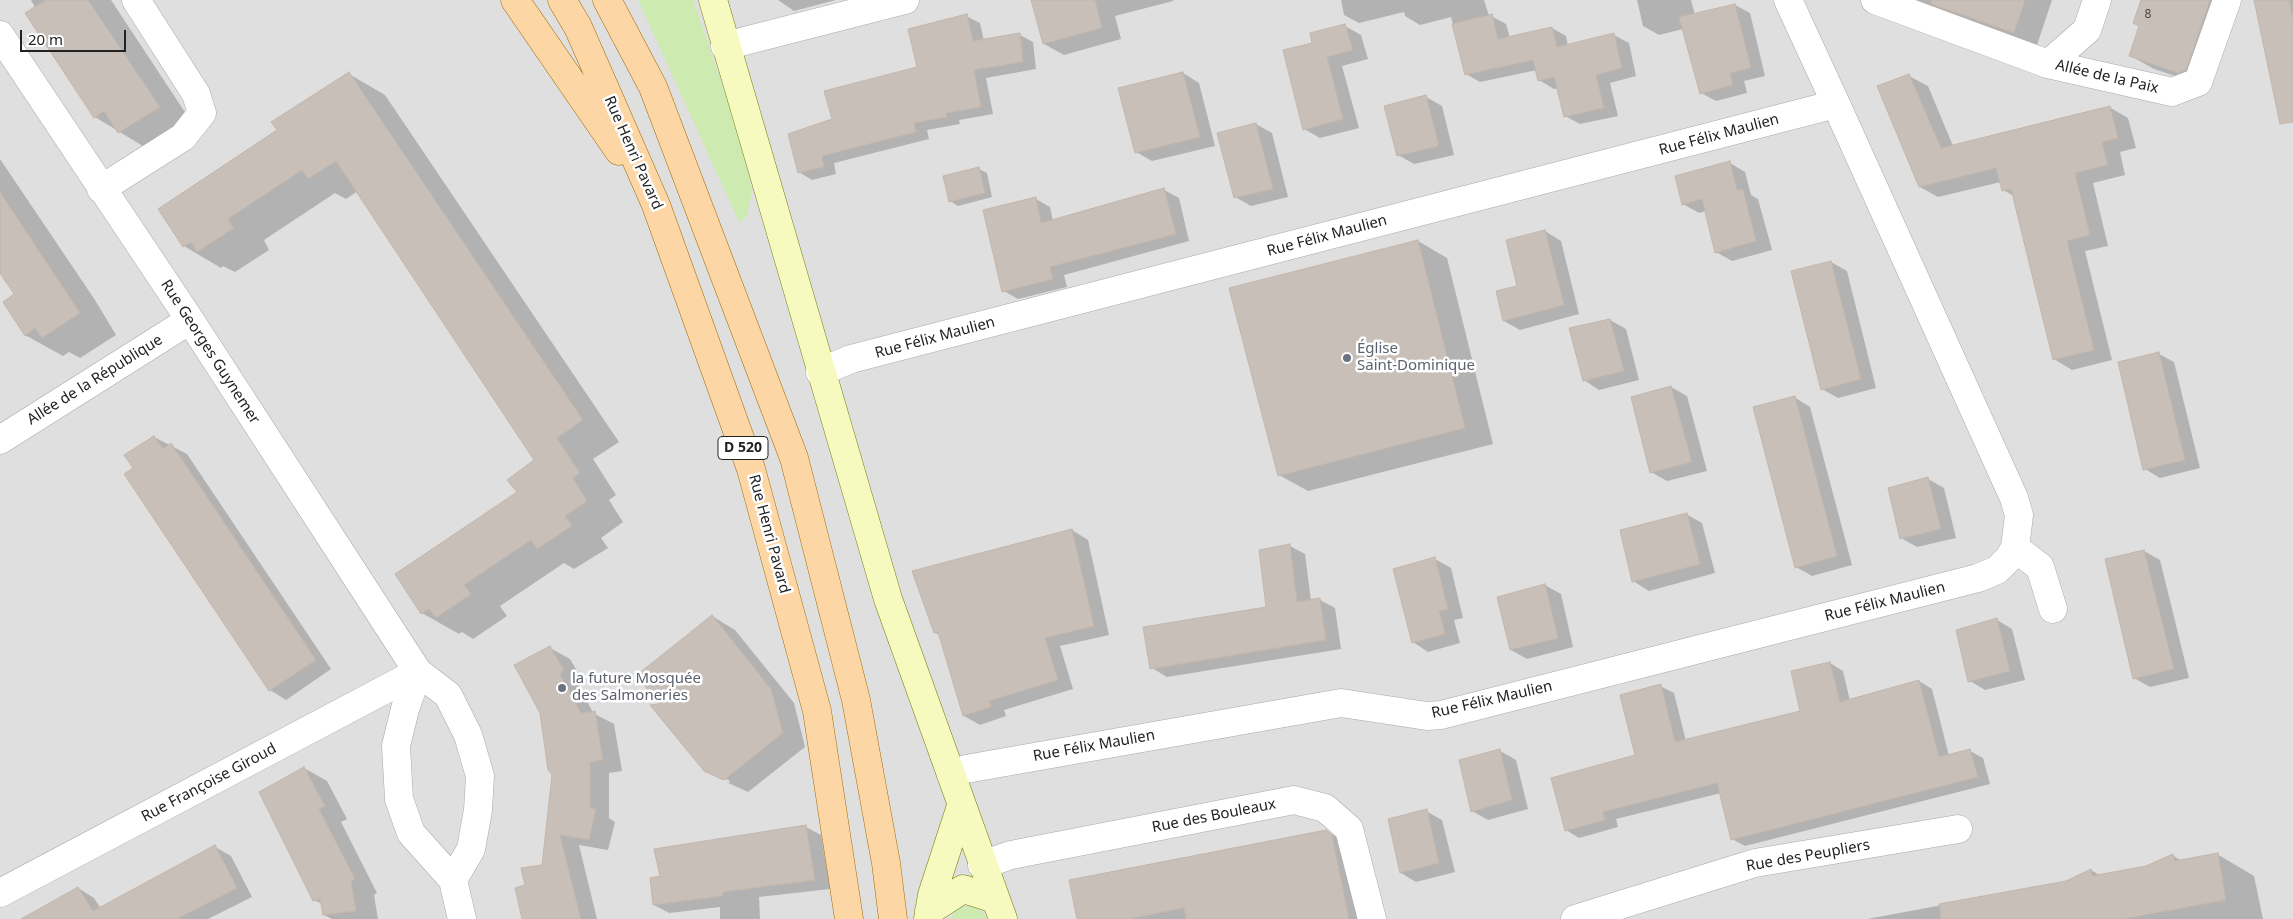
<!DOCTYPE html>
<html>
<head>
<meta charset="utf-8">
<style>
	body { margin:0 }
	#map { position:relative; width:2293px; height:919px; overflow:hidden; background:#f2efe9; font-family:"Noto Sans",sans-serif }
	canvas { display:block }
	.scale { position:absolute; left:20px; top:30px; width:106px; height:22px; box-sizing:border-box; border:2px solid #222; border-top:0; padding-left:6px; font-size:15px; line-height:18px; white-space:nowrap; color:#222; -webkit-text-stroke:4px #fff; paint-order:stroke }
</style>
</head>
<body>
<div id="map">
<canvas width="2293" height="919"></canvas>
<div class="scale">20 m</div>
</div>
<script>
const g = document.querySelector('canvas').getContext('2d');
g.lineJoin = 'round';
function fill(path, color) { g.fillStyle = color; g.fill(path, 'evenodd'); }
const shape = rows => new Path2D(rows.map(r => 'M' + r).join(''));
function strokePath(path, color, width, dash) { g.strokeStyle = color; g.lineWidth = width; g.lineCap = dash ? 'butt' : 'round'; g.setLineDash(dash || []); g.stroke(path); }
function label(font, color, halo, rows, align = 'center') {
  g.font = font + ' "Noto Sans",sans-serif'; g.lineWidth = 5; g.setLineDash([]); g.textBaseline = 'middle'; g.strokeStyle = halo; g.fillStyle = color; for (const [text, x, y, turn = 0] of rows) {
    g.save(); g.translate(x, y); g.rotate((+turn || 0) * Math.PI / 180); g.textAlign = isNaN(turn) ? turn : align; if (halo) g.strokeText(text, 0, 0); g.fillText(text, 0, 0); g.restore();
  }
}
fill(shape([
	[0,0,2293,0,2293,919,0,919]
]), '#e0dfdf');
fill(shape([
	[638,0,693,0,741,139,752,192,746,218,739,222],
	[977,906,987,919,949,919,959,908]
]), '#cdebb0');
fill(shape([
	[31,0,111,0,196,129,156,154,95,117],
	[778,0,836,0,794,11],
	[1032,0,1173,0,1173,1,1115,16,1121,39,1064,55,1044,44],
	[1341,0,1484,0,1489,16,1491,16,1506,24,1510,38,1552,28,1566,36,1568,46,1614,35,1629,43,1636,76,1610,83,1618,116,1580,124,1565,116,1558,88,1554,89,1539,80,1537,70,1480,82,1466,74,1451,17,1420,25,1405,16,1404,12,1359,23,1344,15],
	[1637,0,1691,0,1695,15,1735,5,1750,13,1765,76,1744,81,1747,93,1716,101,1701,93,1683,29,1659,35,1643,26],
	[1910,0,2052,0,2037,45],
	[2150,0,2238,0,2202,85,2154,69,2131,56],
	[2256,0,2293,0,2293,92],
	[966,16,980,23,984,41,1020,35,1033,42,1036,69,986,78,993,114,959,120,960,124,927,130,929,139,834,163,836,174,812,180,799,172,833,119,919,68],
	[1345,26,1361,35,1368,59,1342,66,1359,128,1320,138,1304,129,1313,44],
	[1183,73,1199,83,1215,146,1152,161,1136,152],
	[349,74,385,95,619,442,593,459,616,495,609,500,623,522,601,538,608,548,574,569,564,563,500,606,507,616,473,639,462,632,459,634,422,613,519,493,536,461,358,191,346,199,335,193,264,240,269,250,235,272,223,266,221,268,184,246,278,131],
	[1909,76,1928,86,1953,146,2109,107,2128,118,2136,148,2120,152,2125,175,2093,183,2108,246,2085,251,2112,360,2072,370,2054,359,2014,196,2003,190,2001,182,1938,197,1920,187],
	[1426,97,1442,106,1454,155,1414,164,1398,155],
	[1256,124,1272,133,1288,197,1251,206,1235,197],
	[0,159,95,300,116,335,80,358,69,352,63,356,25,335,16,294,0,271],
	[1730,163,1745,172,1751,195,1758,199,1772,250,1732,261,1716,252,1706,211,1699,213,1683,204],
	[979,169,987,173,992,197,958,206,950,201],
	[1164,190,1179,198,1189,241,1064,275,1067,287,1018,299,1004,291,1036,199,1050,207,1053,221],
	[1545,231,1561,241,1579,314,1520,330,1504,321],
	[1418,241,1447,258,1493,444,1308,491,1279,475],
	[1831,262,1847,271,1876,388,1838,398,1822,389],
	[1610,320,1626,329,1639,380,1599,390,1584,380],
	[2159,354,2174,362,2200,468,2160,478,2145,469],
	[1671,387,1687,396,1707,471,1667,481,1651,472],
	[1794,397,1810,407,1852,565,1812,576,1796,567],
	[154,437,187,454,331,669,286,700,270,690,134,469],
	[1928,479,1944,488,1956,538,1917,547,1901,538],
	[1686,514,1702,523,1715,573,1649,591,1633,581],
	[1072,530,1088,540,1109,635,1060,646,1073,689,1004,710,1006,716,980,725,964,716,940,636,935,632],
	[1290,546,1305,554,1311,601,1320,600,1335,608,1341,649,1167,677,1152,668,1267,608],
	[2144,551,2160,560,2189,678,2150,687,2134,678],
	[1435,559,1451,568,1463,618,1454,620,1460,643,1428,652,1413,642],
	[1545,585,1561,594,1573,647,1527,659,1511,650],
	[712,616,735,630,794,703,805,747,748,792,724,781,729,783,730,781,722,777,722,780,705,770,662,704],
	[1997,620,2012,629,2025,680,1985,690,1970,681],
	[550,648,570,659,583,681,579,685,593,713,614,724,622,771,609,773,609,818,615,822,608,850,579,845,597,919,523,919,526,886,543,866,553,775],
	[1830,663,1843,671,1850,701,1919,681,1932,689,1949,756,1970,751,1983,758,1990,784,1745,846,1732,839,1721,793,1616,819,1618,827,1579,838,1566,830,1637,756,1660,686,1674,693,1686,741,1801,712,1793,672],
	[1500,751,1516,760,1528,809,1488,820,1472,811],
	[304,768,327,781,347,819,341,822,377,893,374,895,378,919,332,919,324,915,322,904,314,900],
	[1426,811,1442,820,1455,872,1416,882,1401,873],
	[806,827,821,835,830,889,759,897,760,919,720,919,720,907,669,913,654,905],
	[1326,831,1358,850,1377,919,1078,919],
	[215,847,231,856,252,897,208,919,42,919,78,888,94,898,102,910],
	[2217,854,2254,876,2263,919,1867,919,2067,882,2091,870,2101,876,2147,867,2172,855,2182,861]
]), '#0003');
const building = shape([
	[46,0,88,0,160,107,118,133,104,111,94,118,25,13,46,0],
	[1031,0,1095,0,1102,28,1043,44,1031,0],
	[1932,0,2025,0,2014,33,1931,4,1932,0],
	[2141,0,2210,0,2186,70,2178,73,2129,56,2139,26,2133,23,2141,0],
	[2254,0,2289,0,2293,19,2293,122,2280,124,2254,0],
	[1735,4,1751,68,1730,73,1733,85,1700,94,1679,17,1735,4],
	[967,14,973,41,1020,33,1023,62,974,70,981,107,946,113,947,117,914,123,916,132,822,156,824,167,798,173,788,134,832,119,824,91,917,67,908,29,967,14],
	[1492,14,1498,39,1552,27,1557,47,1614,33,1622,68,1596,75,1604,108,1564,117,1554,77,1538,81,1533,60,1465,75,1452,24,1492,14],
	[1345,24,1353,50,1327,57,1343,119,1303,130,1283,50,1312,43,1310,33,1345,24],
	[349,72,583,420,557,438,580,473,573,478,587,501,565,516,572,526,537,549,531,540,464,585,471,594,436,618,429,609,421,614,395,574,517,492,507,480,534,460,336,161,308,179,302,170,228,219,234,228,197,252,191,242,183,247,158,209,277,130,271,122,349,72],
	[1183,72,1200,137,1135,153,1118,88,1183,72],
	[1909,74,1941,148,2110,106,2118,138,2102,142,2108,165,2075,173,2090,235,2067,241,2094,350,2053,360,2011,189,2002,191,1996,168,1919,187,1877,86,1909,74],
	[1426,95,1439,146,1397,156,1384,106,1426,95],
	[1256,123,1273,189,1234,198,1217,133,1256,123],
	[1730,161,1737,190,1743,189,1756,241,1715,253,1702,199,1682,205,1675,176,1730,161],
	[979,167,985,193,949,202,943,176,979,167],
	[1164,188,1176,234,1050,267,1053,279,1002,292,983,210,1036,197,1041,223,1164,188],
	[0,192,80,313,42,338,35,328,25,336,3,302,14,294,0,273,0,192],
	[1545,230,1564,305,1503,321,1496,291,1517,286,1506,240,1545,230],
	[1418,240,1465,428,1278,476,1229,288,1418,240],
	[1831,261,1861,379,1821,390,1791,271,1831,261],
	[1610,319,1624,371,1583,381,1569,328,1610,319],
	[2159,352,2185,460,2143,470,2118,362,2159,352],
	[1671,386,1692,462,1650,473,1631,397,1671,386],
	[1795,396,1837,556,1795,568,1753,407,1795,396],
	[154,436,163,449,171,443,316,660,269,691,124,474,133,468,124,455,154,436],
	[1928,477,1941,529,1900,539,1888,488,1928,477],
	[1687,513,1700,564,1632,582,1620,530,1687,513],
	[1072,529,1094,626,1045,638,1058,680,989,701,991,707,963,716,938,632,934,633,912,571,1072,529],
	[1290,544,1297,602,1320,598,1326,640,1150,669,1143,627,1266,607,1259,550,1290,544],
	[2144,550,2174,669,2133,679,2105,559,2144,550],
	[1435,557,1448,609,1439,611,1445,634,1412,643,1393,569,1435,557],
	[1545,584,1558,638,1510,650,1497,597,1545,584],
	[712,615,771,689,783,733,724,780,704,771,650,705,659,704,642,682,642,671,712,615],
	[1997,618,2010,671,1968,682,1956,630,1997,618],
	[550,646,564,670,560,674,581,713,595,711,603,760,590,762,590,808,596,809,589,840,560,835,581,919,522,919,515,888,525,885,521,868,542,865,552,775,548,770,540,713,514,665,550,646],
	[1830,662,1840,702,1919,680,1939,757,1970,749,1978,777,1731,840,1717,783,1603,812,1605,820,1565,831,1551,778,1635,755,1620,695,1661,684,1675,742,1800,711,1791,671,1830,662],
	[1500,749,1512,800,1471,812,1459,760,1500,749],
	[304,767,325,806,319,809,355,879,351,881,356,911,323,915,320,899,313,901,259,792,304,767],
	[1427,809,1439,863,1400,873,1388,819,1427,809],
	[806,825,815,880,723,892,723,896,653,905,650,878,660,876,654,849,806,825],
	[1326,830,1332,835,1349,919,1186,919,1184,908,1129,919,1077,919,1069,880,1326,830],
	[215,845,237,888,177,919,21,919,78,887,93,911,215,845],
	[2218,853,2226,900,2123,919,1941,919,1939,904,2066,881,2091,869,2092,876,2146,866,2173,854,2175,861,2218,853]
]);
fill(building, '#c7bfb8');
strokePath(building, '#c4b6ab', 1);
const street = shape([
	[1788,0,1836,104],
	[1875,0,2048,64,2087,30,2097,0],
	[0,35,190,320,418,672,448,695,468,735,480,776,478,810,471,849,453,880],
	[725,46,905,0],
	[2048,64,2172,92,2198,82,2227,0],
	[101,189,183,137,202,113,196,94,136,0],
	[820,372,851,359,1836,104,2014,498,2019,515,2015,548,2008,559,1997,570,1978,578,1441,715,1427,716,1341,703,966,769,951,774],
	[0,440,190,320],
	[2015,548,2040,567,2053,609],
	[418,672,405,709,396,746,399,799,411,833,453,880,462,919],
	[982,865,1011,855,1294,800,1325,808,1349,829,1372,919],
	[0,893,418,672],
	[1575,919,1755,863,1958,829]
]);
const secondary = shape([
	[713,0,888,599,1003,919],
	[929,911,963,889,995,899],
	[928,919,932,895,961,806]
]);
const primary = shape([
	[515,0,619,151],
	[562,0,578,27,656,205,751,469,817,711,849,919],
	[607,0,653,87,794,458,856,700,886,863,893,919]
]);
strokePath(street, '#a9a9a9', 29);
strokePath(secondary, '#707d05', 29);
strokePath(primary, '#a06b00', 29);
strokePath(street, '#fff', 28);
strokePath(secondary, '#f7fabf', 28);
strokePath(primary, '#fcd6a4', 28);
for (const [x, y, r, color] of [
	[1347,358,5,"#6b7280"],
	[562,688,5,"#6b7280"]
]) { const dot = new Path2D(); dot.arc(x, y, r, 0, 2 * Math.PI); g.fillStyle = color; g.fill(dot); strokePath(dot, '#fff', 2); }
label('12px', '#4b4948', null, [
	["8",2148,15]
]);
for (const [x, y, w] of [
	[743,448,50]
]) { const box = new Path2D(); box.roundRect(x - w / 2, y - 11.5, w, 23, 4); g.fillStyle = '#fff'; g.fill(box); strokePath(box, '#222', 1); }
label('bold 14px', '#222', null, [
	["D 520",743,448]
]);
label('15px', '#222', '#fff', [
	["Allée de la Paix",2107,77,13],
	["Rue Félix Maulien",1719,135,-15],
	["Rue Henri Pavard",633,153,66],
	["Rue Félix Maulien",1327,236,-15],
	["Rue Félix Maulien",935,338,-15],
	["Rue Georges Guynemer",210,352,57],
	["Allée de la République",95,380,-32],
	["Rue Henri Pavard",769,534,75],
	["Rue Félix Maulien",1885,602,-14],
	["Rue Félix Maulien",1492,700,-13],
	["Rue Félix Maulien",1094,746,-10],
	["Rue Françoise Giroud",209,783,-28],
	["Rue des Bouleaux",1214,816,-11],
	["Rue des Peupliers",1808,856,-10]
]);
label('15px', '#5b616d', '#fff', [
	["Église",1357,349],
	["Saint-Dominique",1357,366],
	["la future Mosquée",572,679],
	["des Salmoneries",572,696]
], 'left');
</script>
</body>
</html>
